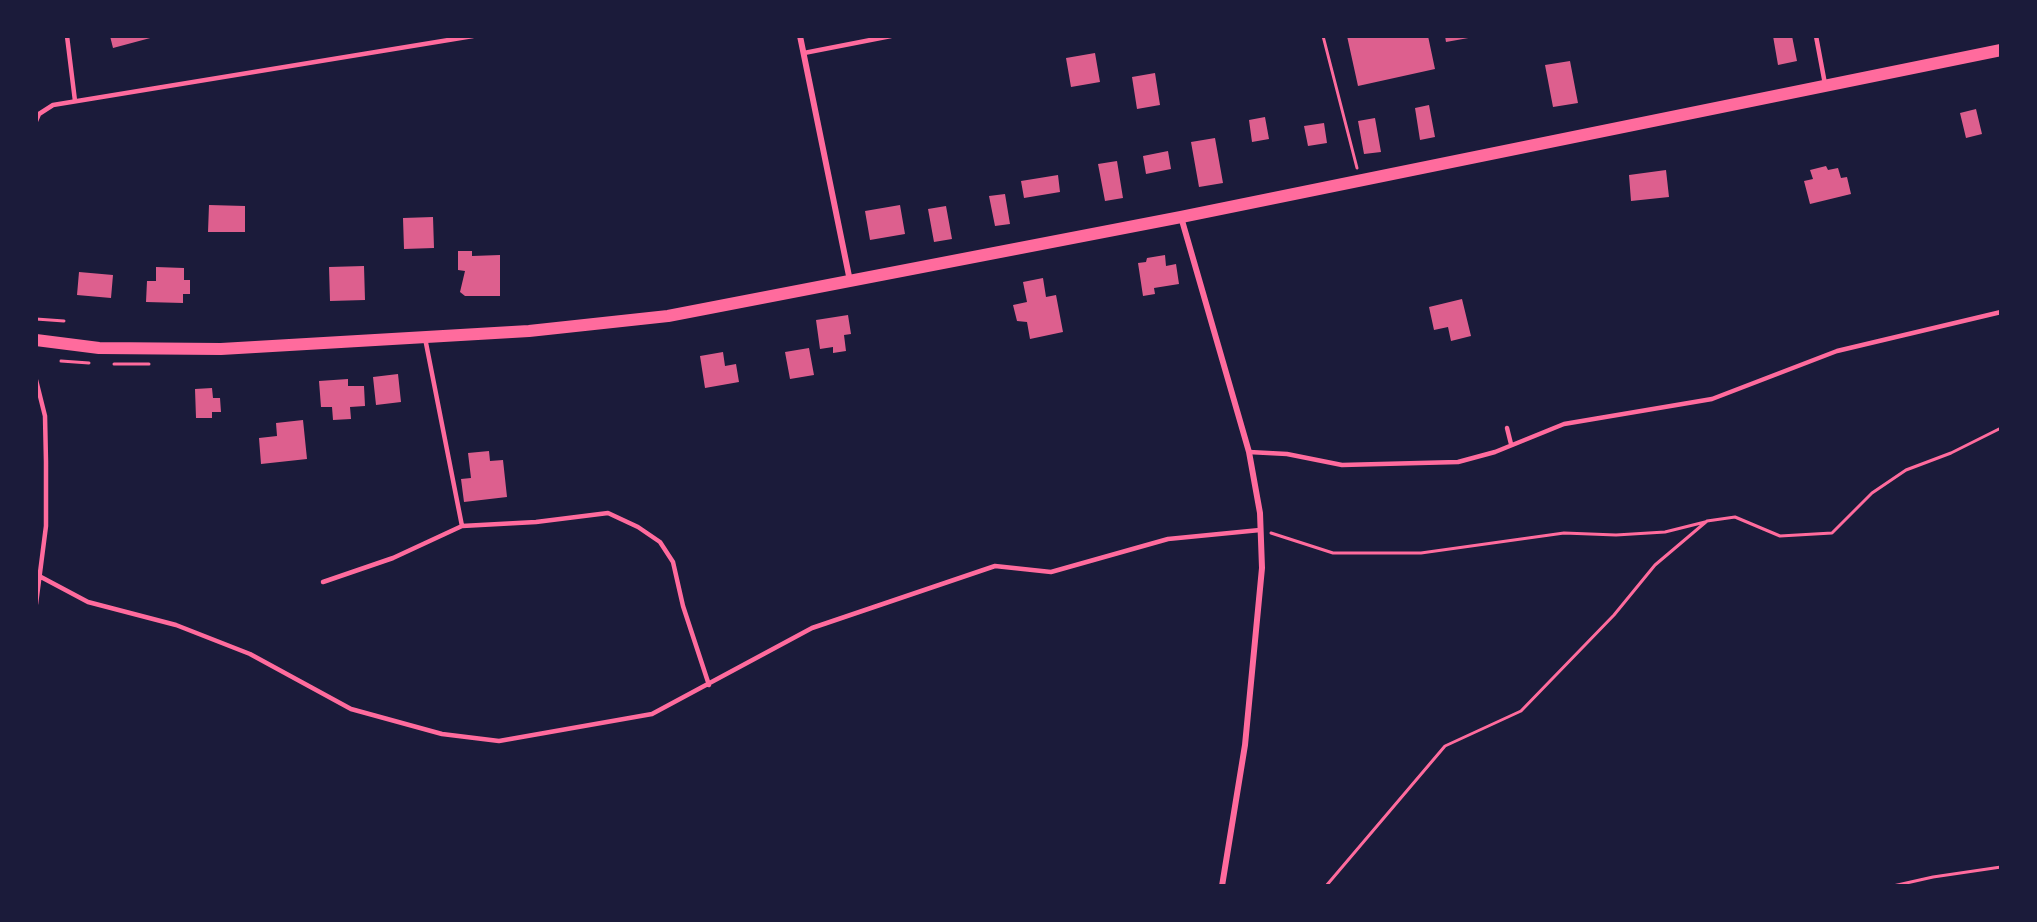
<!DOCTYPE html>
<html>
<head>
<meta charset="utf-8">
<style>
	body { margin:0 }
	#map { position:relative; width:2037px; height:922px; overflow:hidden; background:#1b1b3a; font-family:Mulish,sans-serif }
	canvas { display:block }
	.frame { position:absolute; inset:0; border:38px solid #1b1b3a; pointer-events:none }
</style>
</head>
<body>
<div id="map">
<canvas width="2037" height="922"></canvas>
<div class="frame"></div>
</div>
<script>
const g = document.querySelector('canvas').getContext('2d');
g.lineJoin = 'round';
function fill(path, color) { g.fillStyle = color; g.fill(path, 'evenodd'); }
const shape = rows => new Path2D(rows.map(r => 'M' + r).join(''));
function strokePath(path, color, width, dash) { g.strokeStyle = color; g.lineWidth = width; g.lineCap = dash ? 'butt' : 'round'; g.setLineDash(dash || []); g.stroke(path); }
fill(shape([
	[110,36,154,36,154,37,113,48],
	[1347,36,1428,36,1435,69,1358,86],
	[1445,36,1474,36,1474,37,1446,42],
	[1773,36,1792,36,1797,61,1778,65],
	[1095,53,1100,82,1071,87,1066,58],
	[1570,61,1578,103,1553,107,1545,65],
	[1155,73,1160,105,1137,109,1132,77],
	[1429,105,1435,137,1420,140,1415,108],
	[1976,109,1982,134,1966,138,1960,113],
	[1265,117,1269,139,1252,142,1249,120],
	[1375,118,1381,152,1364,154,1358,121],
	[1324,123,1327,143,1308,146,1304,126],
	[1215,138,1223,183,1199,187,1191,142],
	[1168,151,1171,169,1146,174,1143,156],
	[1117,161,1123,198,1105,201,1098,164],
	[1826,166,1828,170,1838,168,1841,178,1847,177,1851,194,1810,204,1804,181,1813,179,1810,170],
	[1666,170,1669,197,1631,201,1629,175],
	[1058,175,1060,192,1024,198,1021,181],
	[1005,194,1010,224,995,226,989,196],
	[209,205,245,206,245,232,208,232],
	[900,205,905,234,870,240,865,211],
	[946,206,952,239,934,242,928,209],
	[433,217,434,248,404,249,403,218],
	[458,251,472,251,472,256,500,255,500,296,465,296,460,292,465,271,458,270],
	[1165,255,1166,266,1176,264,1179,284,1154,288,1155,294,1143,296,1138,263,1146,262,1147,258],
	[364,266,365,300,330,301,329,267],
	[156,267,184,268,184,280,190,280,190,294,183,294,183,303,146,302,147,281,156,281],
	[79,272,113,275,111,298,77,295],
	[1043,278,1046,297,1056,295,1063,332,1030,339,1027,322,1017,321,1013,305,1027,302,1023,282],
	[1462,299,1471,336,1451,341,1448,327,1434,330,1429,307],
	[848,315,851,334,844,335,846,351,833,353,833,347,820,349,816,320],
	[809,348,814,375,790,379,785,352],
	[723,352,725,366,736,364,739,382,705,388,700,356],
	[398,374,401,402,376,405,373,377],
	[348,379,348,386,364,386,365,406,350,407,351,419,333,420,332,407,321,407,319,381],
	[212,388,213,398,220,398,221,412,212,412,212,418,196,418,195,389],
	[303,420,307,459,261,464,259,438,277,436,276,423],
	[489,451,490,461,503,460,507,497,464,502,461,479,471,478,468,453]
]), '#dd5f8e');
strokePath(shape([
	[1323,36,1357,168],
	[36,319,64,321],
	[61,361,89,363],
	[114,364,149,364],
	[1271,533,1333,553,1421,553,1564,533,1616,535,1665,532,1705,522],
	[1326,886,1445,746,1521,711,1614,615,1655,565,1707,521,1735,517,1780,536,1832,533,1872,493,1906,470,1951,453,2001,428],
	[1893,886,1933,877,2001,867]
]), '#ff6b9d', 3);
strokePath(shape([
	[67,36,75,101],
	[1816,36,1825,84],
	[804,53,891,36],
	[36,121,39,114,53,105,473,36],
	[425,338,462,526],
	[36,380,45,416,46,462,46,526,36,604],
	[1507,428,1511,444],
	[1249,452,1287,454,1342,465,1458,462,1495,452,1564,424,1712,399,1837,351,2001,312],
	[41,577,88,602,176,625,250,654,351,709,442,734,499,741,652,714,812,628,995,566,1051,572,1168,539,1260,530],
	[323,582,393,558,462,526,536,522,608,513,638,527,660,542,673,562,683,606,709,685]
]), '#ff6b9d', 4.5);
strokePath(shape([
	[800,36,850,281],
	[1181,217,1249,452,1260,513,1262,568,1245,745,1222,886]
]), '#ff6b9d', 6);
strokePath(shape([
	[36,340,99,348,221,349,529,331,668,316,1181,217,2001,50]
]), '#ff6b9d', 12);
</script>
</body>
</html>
